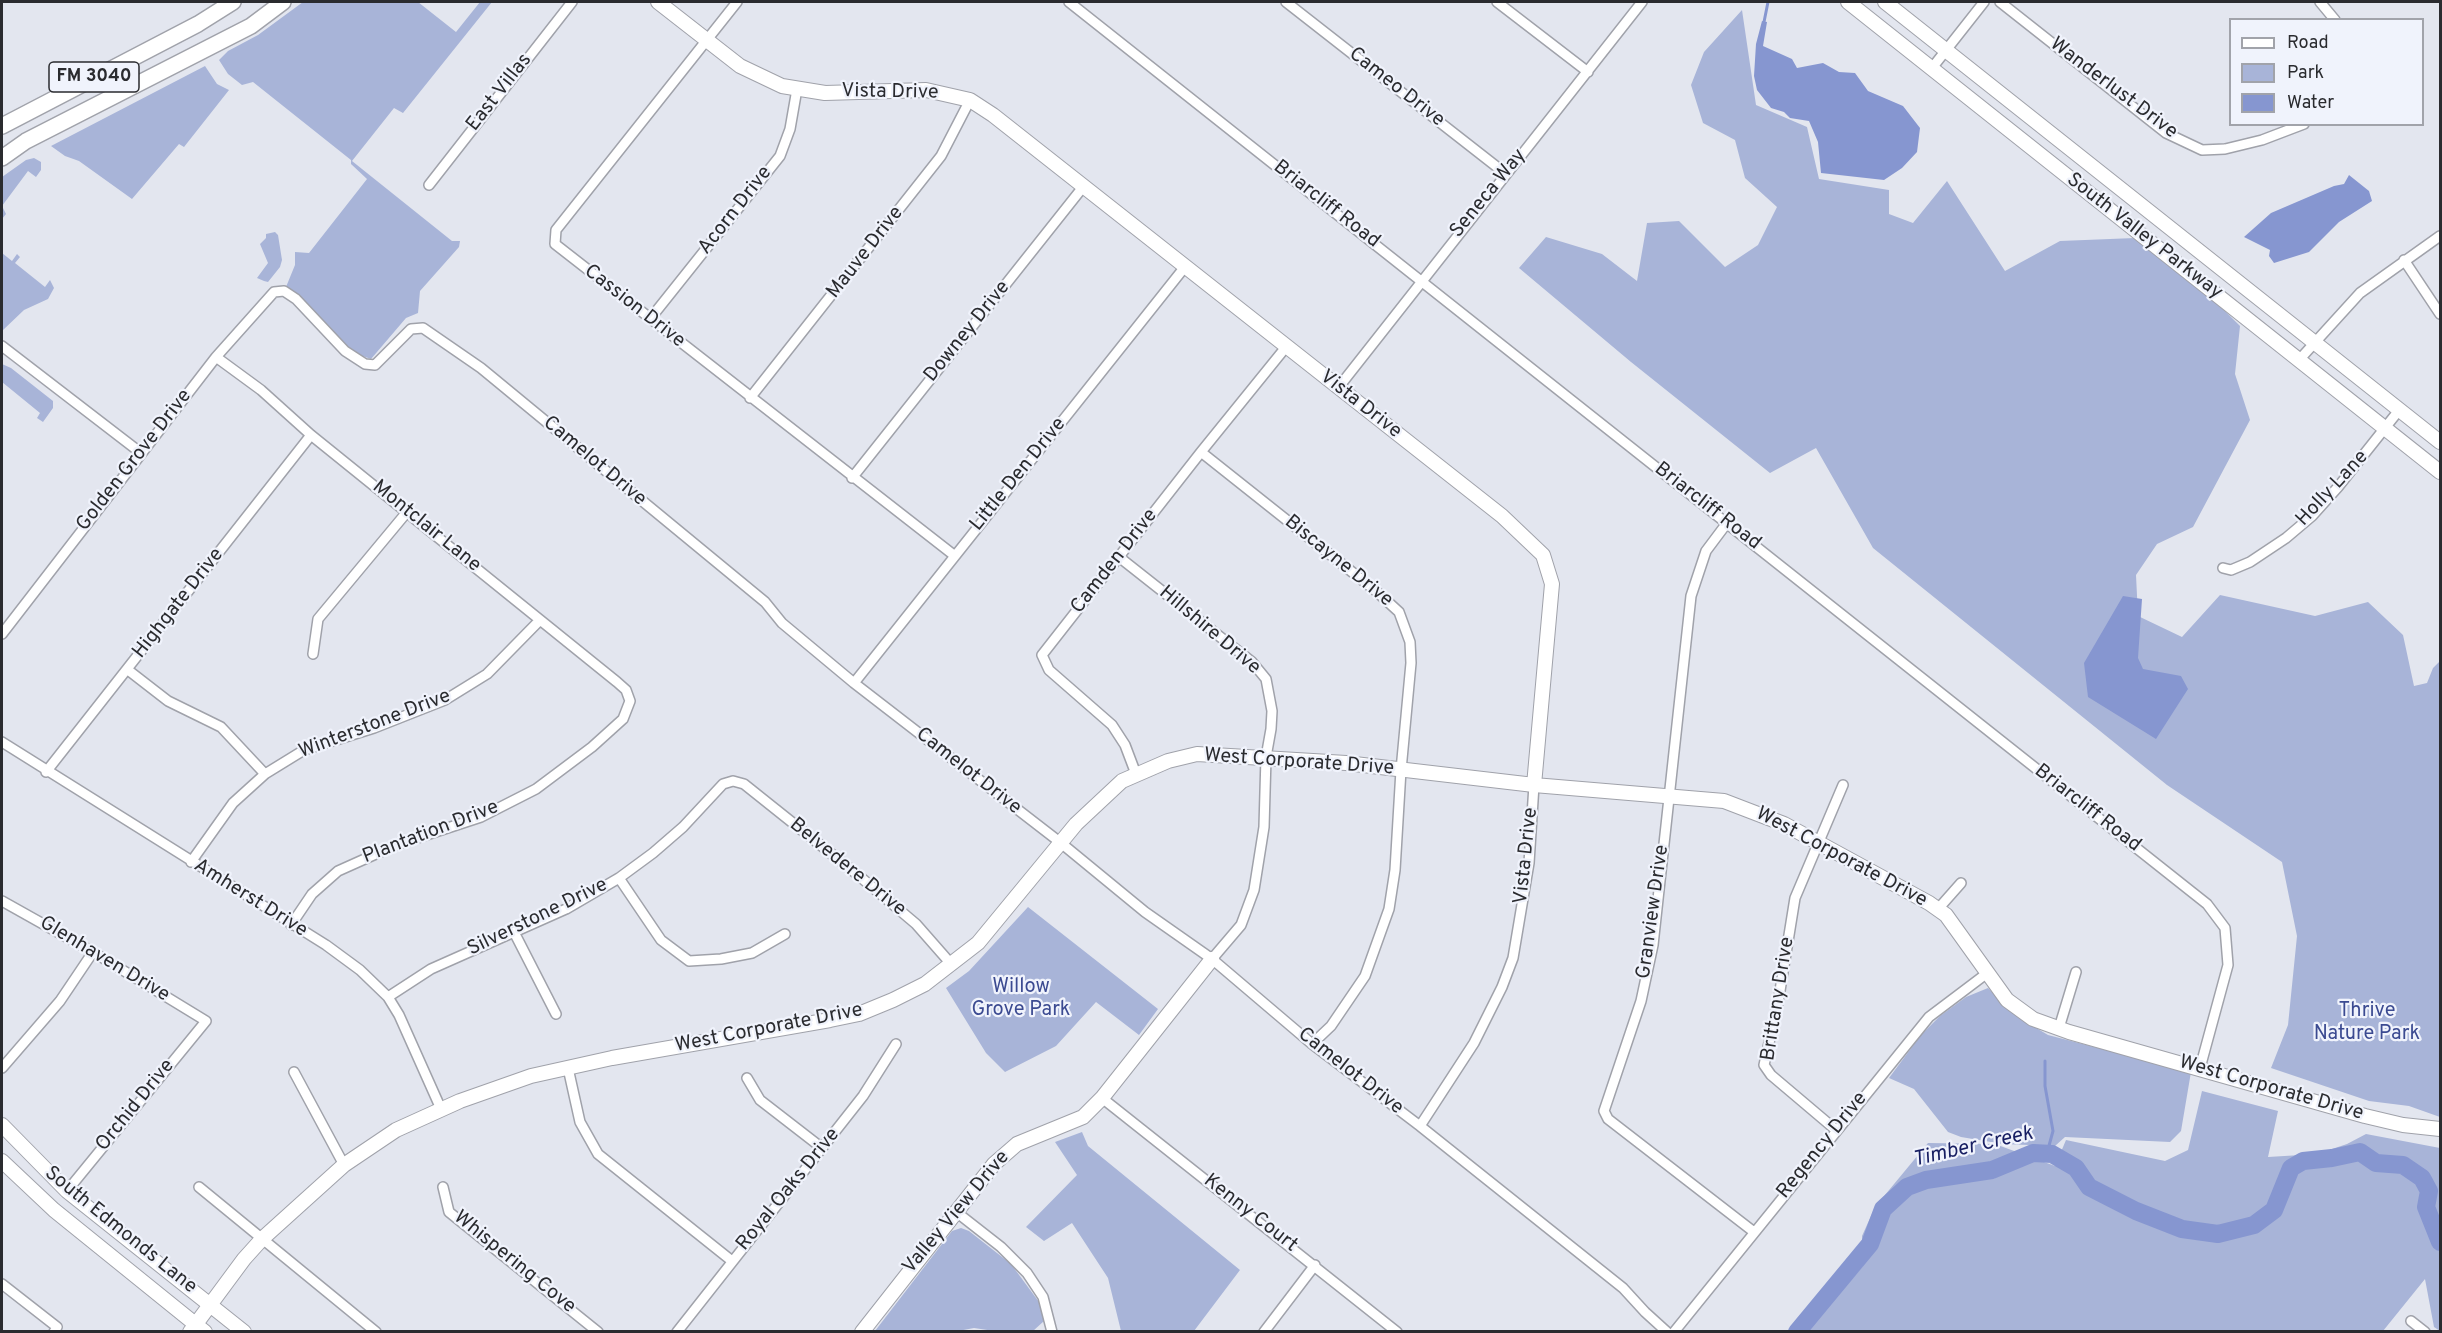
<!DOCTYPE html>
<html>
<head>
<meta charset="utf-8">
<style>
	body { margin:0 }
	#map { position:relative; width:2442px; height:1333px; overflow:hidden; background:#e3e6ef; font-family:Overpass,sans-serif }
	canvas { display:block }
	.frame { position:absolute; inset:0; border:3px solid #2a2b2f; pointer-events:none }
	.legend { position:absolute; left:2229px; top:18px; width:195px; height:108px; box-sizing:border-box; background:#f0f3fc; border:2px solid #a1a3aa; margin:0; padding:8px 10px; list-style:none; font-size:18px; color:#2a2b2f }
	.legend li { display:flex; align-items:center; gap:12px; height:30px }
	.legend b { width:30px; border:2px solid #a1a3aa }
</style>
</head>
<body>
<div id="map">
<canvas width="2442" height="1333"></canvas>
<div class="frame"></div>
<ul class="legend">
<li><b style="height:8px;background:#fff"></b>Road</li>
<li><b style="height:16px;background:#a8b4d8"></b>Park</li>
<li><b style="height:16px;background:#8696d0"></b>Water</li>
</ul>
</div>
<script>
const g = document.querySelector('canvas').getContext('2d');
g.lineJoin = 'round';
function fill(path, color) { g.fillStyle = color; g.fill(path, 'evenodd'); }
const shape = rows => new Path2D(rows.map(r => 'M' + r).join(''));
function strokePath(path, color, width, dash) { g.strokeStyle = color; g.lineWidth = width; g.lineCap = dash ? 'butt' : 'round'; g.setLineDash(dash || []); g.stroke(path); }
function label(font, color, halo, rows, align = 'center') {
  g.font = font + ' Overpass,sans-serif'; g.lineWidth = 4.5; g.setLineDash([]); g.textBaseline = 'middle'; g.strokeStyle = halo; g.fillStyle = color; for (const [text, x, y, turn = 0] of rows) {
    g.save(); g.translate(x, y); g.rotate((+turn || 0) * Math.PI / 180); g.textAlign = isNaN(turn) ? turn : align; if (halo) g.strokeText(text, 0, 0); g.fillText(text, 0, 0); g.restore();
  }
}
fill(shape([
	[303,2,418,2,456,32,480,2,492,2,403,113,394,108,352,161,452,241,460,241,459,247,420,291,418,313,406,318,371,359,354,353,286,287,295,265,295,252,309,253,367,179,351,164,351,160,253,82,242,85,228,74,219,60,228,51,258,35],
	[1742,10,1756,105,1807,127,1819,179,1889,190,1889,214,1913,223,1947,181,2005,271,2060,241,2135,238,2213,299,2240,326,2235,374,2250,420,2193,527,2157,544,2136,575,2138,616,2182,637,2220,595,2315,616,2368,602,2403,635,2414,686,2427,683,2433,668,2440,661,2440,1117,2409,1106,2369,1101,2271,1068,2288,1025,2297,936,2282,862,2167,785,1873,548,1816,448,1770,473,1631,362,1519,268,1546,237,1602,254,1637,281,1647,223,1679,221,1725,267,1758,245,1777,207,1745,178,1735,140,1703,123,1691,85,1704,52],
	[205,66,217,84,229,90,184,147,179,144,132,199,79,161,65,156,51,146],
	[34,158,41,162,41,170,36,177,28,171,2,206,6,214,2,219,2,177,26,160],
	[275,232,278,235,282,260,280,267,268,282,264,281,257,278,268,263,260,244,266,238,266,234],
	[2,253,12,261,17,254,20,257,15,263,45,287,50,280,54,288,48,299,24,310,2,331],
	[2,364,11,368,53,401,53,408,43,422,37,418,40,413,2,382],
	[1028,907,1158,1009,1139,1035,1096,1002,1056,1046,1005,1072,986,1053,946,988,969,971],
	[1988,988,2018,1017,2048,1035,2191,1072,2181,1131,2170,1142,2065,1137,2055,1146,2003,1144,1961,1137,1948,1132,1914,1089,1889,1078,1921,1035,1940,1016,1966,997],
	[2202,1091,2278,1111,2268,1157,2317,1154,2347,1144,2366,1134,2440,1148,2440,1331,2434,1327,2425,1279,2383,1331,1807,1331,1863,1266,1862,1236,1875,1207,1928,1143,1995,1144,2055,1166,2066,1140,2165,1161,2188,1150],
	[1082,1132,1088,1146,1240,1270,1194,1331,1121,1331,1108,1278,1072,1223,1044,1241,1026,1227,1077,1175,1055,1142],
	[961,1228,969,1231,1011,1264,1039,1302,1044,1321,1033,1331,994,1331,974,1328,953,1332,875,1331,952,1231]
]), '#a8b4d8');
fill(shape([
	[1762,21,1767,22,1763,46,1792,59,1797,68,1823,63,1839,72,1855,73,1868,91,1903,106,1920,128,1917,152,1902,168,1884,180,1821,173,1818,142,1809,121,1790,118,1784,112,1771,108,1757,90,1754,76,1756,44],
	[2349,175,2369,191,2372,201,2339,222,2309,252,2274,263,2269,256,2270,250,2244,237,2271,213,2334,186,2344,184],
	[2123,596,2142,599,2138,658,2143,669,2181,676,2188,689,2156,739,2088,697,2084,663]
]), '#8696d0');
strokePath(shape([
	[1764,22,1768,2],
	[2045,1061,2045,1086,2053,1131,2047,1153]
]), '#8696d0', 3);
strokePath(shape([
	[1797,1332,1870,1244,1883,1209,1907,1187,1926,1180,1992,1170,2033,1153,2052,1154,2076,1168,2089,1187,2136,1211,2182,1229,2218,1234,2254,1225,2274,1210,2291,1168,2303,1161,2332,1158,2360,1152,2376,1163,2403,1165,2422,1178,2429,1191,2426,1207,2440,1242]
]), '#8696d0', 18);
const street = shape([
	[737,2,556,230,555,244,955,556],
	[1069,2,2207,904,2225,928,2228,965,2200,1068],
	[1286,2,1506,174],
	[1497,2,1588,72],
	[2000,2,2166,133,2202,150,2225,149,2262,140,2304,124],
	[2320,2,2335,20],
	[1932,68,1984,2],
	[429,185,572,2],
	[2404,260,2440,314],
	[650,319,780,156,790,129,797,89],
	[2,346,141,453],
	[216,357,261,390,311,435,617,682,626,690,630,701,623,719,592,747,536,789,481,817,396,845,338,871,312,894,291,925],
	[2299,360,2360,293,2440,236],
	[1338,388,1642,2],
	[750,398,941,156,970,100],
	[1201,452,1376,591,1399,612,1410,642,1411,663,1401,770,1395,870,1389,909,1365,976,1331,1026,1312,1044],
	[852,478,1083,187],
	[1727,523,1706,551,1691,596,1653,945,1641,1001,1604,1111,1608,1119,1754,1232],
	[1119,557,1252,662,1266,679,1272,711,1271,729,1266,757,1264,827,1254,890,1241,925,1212,959],
	[2223,568,2231,570,2250,562,2286,538,2312,516,2338,487,2400,409],
	[2,634,216,357,274,292,284,291,296,299,345,351,365,364,375,365,411,329,423,328,481,368,765,602,782,623,854,683,1061,843,1145,912,1212,959,1312,1044,1420,1126,1623,1288,1645,1312,1667,1332],
	[313,654,318,619,407,512],
	[128,670,168,701,221,727,265,774],
	[854,683,1184,268],
	[2,742,326,945,360,970,388,997,399,1015,441,1109],
	[46,772,311,435],
	[1136,774,1125,745,1112,725,1049,670,1042,655,1201,452,1286,347],
	[191,862,233,803,265,774,304,750,374,728,445,700,487,674,540,620],
	[619,878,661,940,689,961,721,959,752,953,785,934],
	[2,901,93,952,206,1021,67,1191],
	[1938,909,1961,883],
	[515,934,556,1014],
	[388,997,431,969,566,909,619,878,653,853,683,827,723,784,733,781,744,784,858,875,916,924,952,965],
	[2059,1028,2076,972],
	[2,1068,60,1001,93,952],
	[568,1068,580,1122,598,1154,732,1261],
	[294,1072,344,1165],
	[747,1078,760,1100,822,1148],
	[1102,1098,1397,1332],
	[1420,1126,1474,1043,1502,987,1513,958,1529,863,1534,785],
	[1836,1130,1771,1075,1764,1065,1778,1003,1795,898,1843,785],
	[199,1187,376,1332],
	[443,1187,449,1212,598,1332],
	[955,1211,1001,1247,1027,1273,1043,1297,1052,1332],
	[2,1284,57,1327,54,1332],
	[2411,1321,2425,1332],
	[677,1332,863,1096,896,1044],
	[1264,1332,1315,1265],
	[1674,1332,1929,1017,1986,974]
]);
const secondary = shape([
	[658,2,740,66,782,86,825,93,926,90,970,100,993,115,1502,516,1543,555,1552,584,1534,785],
	[1848,2,2440,472],
	[1885,2,2440,442],
	[2,1125,67,1191,244,1332],
	[2,1161,54,1210,205,1332],
	[190,1332,244,1259,262,1239,344,1165,396,1130,460,1101,531,1076,612,1058,830,1020,859,1014,893,1000,925,984,978,943,1076,824,1122,781,1168,761,1197,754,1346,763,1534,785,1724,801,1784,824,1929,903,1946,915,2007,1000,2033,1019,2069,1032,2365,1116,2403,1125,2440,1129],
	[862,1332,994,1164,1017,1144,1083,1117,1102,1098,1212,959]
]);
const primary = shape([
	[2,126,198,24,233,2],
	[2,158,26,141,251,26,283,2]
]);
strokePath(street, '#a0a2aa', 12);
strokePath(secondary, '#a0a2aa', 16);
strokePath(primary, '#a0a2aa', 18);
strokePath(street, '#fff', 9);
strokePath(secondary, '#fff', 14);
strokePath(primary, '#fff', 15);
for (const [x, y, w] of [
	[94,77,90]
]) { const box = new Path2D(); box.roundRect(x - w / 2, y - 15, w, 30, 4.5); g.fillStyle = '#f0f3fc'; g.fill(box); strokePath(box, '#2a2b2f', 1.5); }
label('bold 18px', '#2a2b2f', null, [
	["FM 3040",94,77]
]);
label('20px', '#2a2b2f', '#f0f3fc', [
	["Cameo Drive",1396,88,38],
	["Wanderlust Drive",2113,89,37],
	["East Villas",500,93,-52],
	["Vista Drive",890,93,1],
	["Seneca Way",1489,194,-51],
	["Briarcliff Road",1326,205,38],
	["Acorn Drive",736,211,-52],
	["South Valley Parkway",2144,237,38],
	["Mauve Drive",866,253,-52],
	["Cassion Drive",634,307,38],
	["Downey Drive",968,332,-51],
	["Vista Drive",1360,405,38],
	["Golden Grove Drive",135,461,-52],
	["Camelot Drive",594,462,40],
	["Little Den Drive",1019,475,-51],
	["Holly Lane",2333,489,-47],
	["Briarcliff Road",1707,507,38],
	["Montclair Lane",426,527,39],
	["Camden Drive",1115,562,-52],
	["Biscayne Drive",1338,562,39],
	["Highgate Drive",179,604,-52],
	["Hillshire Drive",1209,631,40],
	["Winterstone Drive",375,725,-21],
	["West Corporate Drive",1299,763,4],
	["Camelot Drive",968,772,38],
	["Briarcliff Road",2087,809,38],
	["Plantation Drive",431,833,-21],
	["Vista Drive",1527,856,-84],
	["West Corporate Drive",1841,858,28],
	["Belvedere Drive",847,868,39],
	["Amherst Drive",250,899,32],
	["Granview Drive",1654,912,-82],
	["Silverstone Drive",538,918,-26],
	["Glenhaven Drive",104,960,31],
	["Brittany Drive",1779,999,-81],
	["West Corporate Drive",769,1029,-11],
	["Camelot Drive",1350,1072,38],
	["West Corporate Drive",2271,1089,16],
	["Orchid Drive",136,1106,-51],
	["Regency Drive",1823,1146,-51],
	["Royal Oaks Drive",789,1190,-51],
	["Valley View Drive",957,1213,-50],
	["Kenny Court",1250,1214,38],
	["South Edmonds Lane",120,1231,39],
	["Whispering Cove",514,1263,39]
]);
label('20px', '#3b4a91', '#f0f3fc', [
	["Willow",1021,988],
	["Grove Park",1021,1011],
	["Thrive",2367,1012],
	["Nature Park",2367,1035]
]);
label('italic 21px', '#171e62', '#f0f3fc', [
	["Timber Creek",1973,1148,-13]
]);
</script>
</body>
</html>
